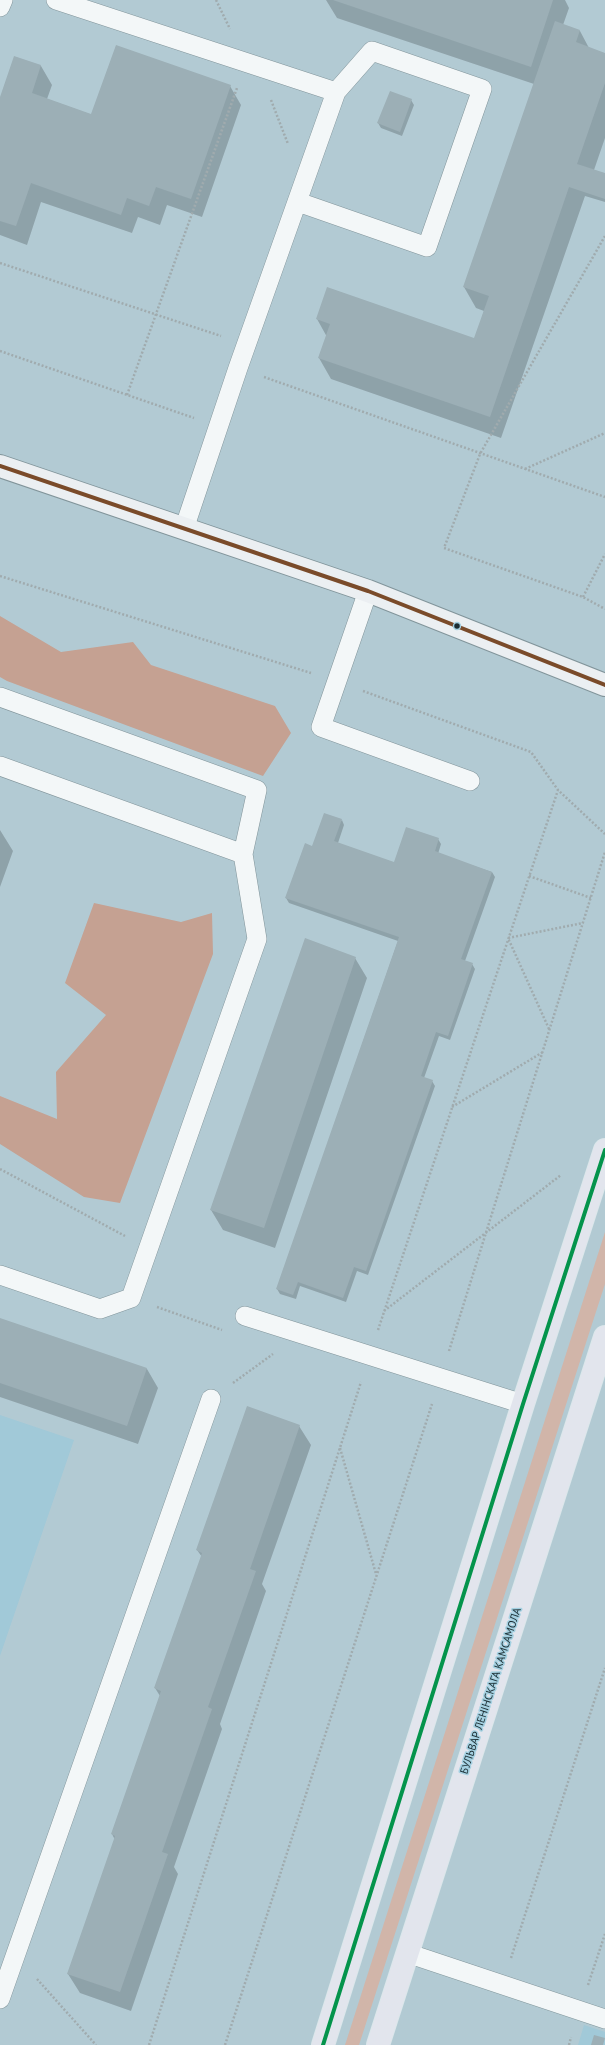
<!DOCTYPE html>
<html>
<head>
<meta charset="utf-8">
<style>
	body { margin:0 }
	canvas { display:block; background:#b2cad3 }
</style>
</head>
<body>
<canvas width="605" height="2045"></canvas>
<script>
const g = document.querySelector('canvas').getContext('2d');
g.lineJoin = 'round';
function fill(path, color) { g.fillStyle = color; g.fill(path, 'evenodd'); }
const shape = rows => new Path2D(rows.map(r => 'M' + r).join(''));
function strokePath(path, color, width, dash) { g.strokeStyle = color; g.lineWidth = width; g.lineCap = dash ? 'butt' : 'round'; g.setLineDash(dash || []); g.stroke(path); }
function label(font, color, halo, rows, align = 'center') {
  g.font = font + ' "PT Sans",sans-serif'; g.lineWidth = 3; g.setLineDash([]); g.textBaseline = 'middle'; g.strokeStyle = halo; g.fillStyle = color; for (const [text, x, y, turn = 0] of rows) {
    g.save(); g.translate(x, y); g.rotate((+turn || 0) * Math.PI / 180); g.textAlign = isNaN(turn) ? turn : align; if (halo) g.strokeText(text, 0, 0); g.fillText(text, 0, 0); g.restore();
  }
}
fill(shape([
	[0,1415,74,1440,0,1656],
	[584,2025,605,2032,605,2045,578,2045]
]), '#a1c9d8');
fill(shape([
	[605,1232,605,1284,359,2045,345,2045]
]), '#d1b5a9');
fill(shape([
	[0,616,61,652,133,642,151,665,275,706,291,733,263,776,7,681,0,677],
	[94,903,181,922,212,913,213,954,120,1203,84,1197,0,1144,0,1096,57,1119,56,1072,106,1015,65,983]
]), '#c5a192');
fill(shape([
	[326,0,565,0,569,8,563,25,580,31,589,48,605,54,605,138,594,170,605,174,605,202,585,196,501,438,331,379,319,358,327,337,317,319,475,339,484,311,476,308,464,287,534,84,337,18],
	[15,57,41,66,52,85,47,99,92,115,230,86,241,105,202,217,167,205,160,225,138,217,132,233,41,202,27,245,0,235,0,100],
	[411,100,414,105,402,136,381,128,378,123],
	[342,820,344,825,338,843,394,863,438,839,441,844,438,854,492,872,495,877,465,961,472,964,475,969,450,1040,439,1036,424,1078,432,1081,435,1086,368,1275,357,1271,346,1302,300,1286,296,1299,280,1294,277,1289,398,941,289,903,286,898,313,847],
	[0,830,13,851,0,887],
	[355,958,367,978,275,1248,223,1230,211,1210],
	[0,1319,147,1369,158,1388,138,1444,0,1397],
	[299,1426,311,1445,262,1584,266,1591,220,1724,222,1729,174,1867,178,1874,131,2011,80,1993,68,1974,115,1840,112,1834,160,1696,155,1688,202,1557,197,1550]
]), '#0003');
fill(shape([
	[333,0,553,0,531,67],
	[555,21,580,30,576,42,605,53,605,83,577,164,605,173,605,199,569,187,490,417,318,358,330,324,316,319,327,287,474,338,489,296,463,287],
	[116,45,231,85,191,199,156,187,149,206,127,198,121,215,31,183,16,226,0,221,0,97,14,56,41,65,32,93,91,114],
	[390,91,412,99,400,132,377,123],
	[324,813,342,819,334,841,394,862,406,827,439,838,435,851,492,872,461,959,473,963,448,1036,436,1032,421,1076,433,1080,366,1271,354,1267,343,1298,298,1282,293,1295,276,1289,399,937,285,898,305,843,312,846],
	[305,938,356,957,264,1228,210,1210],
	[0,1318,147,1368,127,1426,0,1383],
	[247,1406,300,1425,250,1569,256,1571,208,1707,212,1709,162,1852,168,1854,120,1992,67,1974,115,1836,111,1834,161,1691,154,1688,202,1553,196,1550],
	[594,2035,605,2038,603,2045,591,2045]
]), '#9cafb6');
const lane = shape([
	[56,0,336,92,238,368,184,529],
	[0,7,3,0],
	[298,202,427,247,482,89,372,51,336,92],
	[368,591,321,727,470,781],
	[0,697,257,790,243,854,257,939,131,1298,100,1309,0,1275],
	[0,766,243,854],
	[245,1316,523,1404],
	[407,1953,605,2019],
	[0,1999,211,1399]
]);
const secondary = shape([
	[0,466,368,591,605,685]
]);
const primary = shape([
	[323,2045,523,1404,605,1150],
	[378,2045,605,1337]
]);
strokePath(lane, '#82959b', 20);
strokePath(secondary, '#82959b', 24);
strokePath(primary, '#dce7eb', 24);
strokePath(shape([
	[216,0,230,29],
	[271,100,288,144],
	[605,236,480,454,444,548,583,597,605,609],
	[0,263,221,336],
	[0,351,194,418],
	[264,377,605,497],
	[127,395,237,88],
	[525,469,605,433],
	[0,576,311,673],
	[583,597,605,554],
	[363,691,531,752,558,790,605,834],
	[529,876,591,898],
	[549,1029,508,938,583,923],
	[452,1107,543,1052],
	[0,1169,125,1236],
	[157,1307,222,1330],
	[384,1311,561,1175],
	[378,1330,558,790],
	[449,1351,605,852],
	[233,1383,273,1354],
	[340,1448,376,1574],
	[511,1958,605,1668],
	[37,1979,96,2045],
	[588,1985,605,1934],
	[149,2045,361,1382],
	[225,2045,432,1404],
	[569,2045,571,2037]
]), '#a0abae', 2.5, [2, 2]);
strokePath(lane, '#f3f7f8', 19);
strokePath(secondary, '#ebeff2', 22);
strokePath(primary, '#e2e5ed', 22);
strokePath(shape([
	[0,466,368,591,605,685]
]), '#7a4b2a', 4);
strokePath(shape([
	[323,2045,523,1404,605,1150]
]), '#04944c', 4);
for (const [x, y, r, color] of [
	[457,626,3.5,"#1b2d33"]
]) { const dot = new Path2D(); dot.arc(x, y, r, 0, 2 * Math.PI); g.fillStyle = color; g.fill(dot); strokePath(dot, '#a4d0e1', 1.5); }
label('11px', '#1b2d33', '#a4d0e1', [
	["БУЛЬВАР ЛЕНІНСКАГА КАМСАМОЛА",491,1691,-72]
]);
</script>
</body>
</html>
